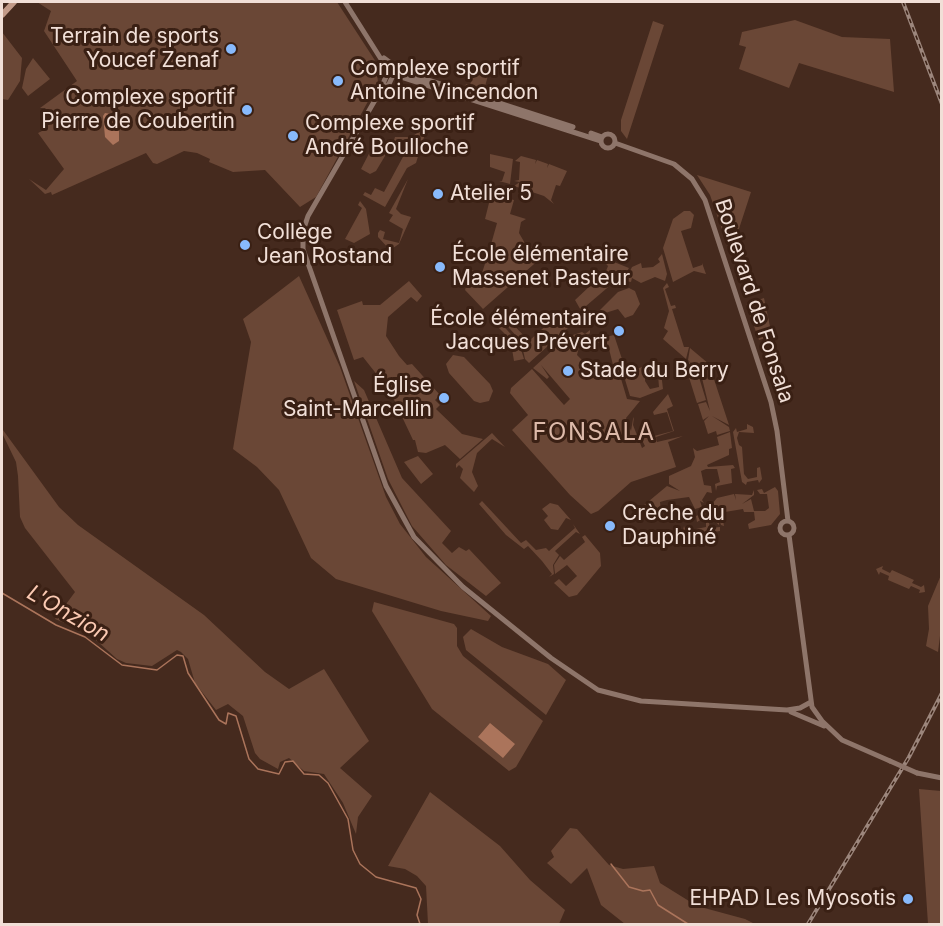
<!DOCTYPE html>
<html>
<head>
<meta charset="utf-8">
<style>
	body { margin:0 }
	#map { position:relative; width:943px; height:926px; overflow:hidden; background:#452a1e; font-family:Inter,sans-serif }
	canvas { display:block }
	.frame { position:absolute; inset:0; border:3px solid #f1dfd7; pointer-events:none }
</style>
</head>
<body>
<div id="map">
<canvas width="943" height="926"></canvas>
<div class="frame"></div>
</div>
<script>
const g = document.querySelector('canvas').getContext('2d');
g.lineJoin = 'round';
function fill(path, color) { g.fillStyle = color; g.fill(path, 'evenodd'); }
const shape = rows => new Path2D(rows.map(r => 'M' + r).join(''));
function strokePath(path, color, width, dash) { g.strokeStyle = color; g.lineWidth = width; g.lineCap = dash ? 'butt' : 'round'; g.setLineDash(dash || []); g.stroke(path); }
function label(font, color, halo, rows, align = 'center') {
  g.font = font + ' Inter,sans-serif'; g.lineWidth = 6; g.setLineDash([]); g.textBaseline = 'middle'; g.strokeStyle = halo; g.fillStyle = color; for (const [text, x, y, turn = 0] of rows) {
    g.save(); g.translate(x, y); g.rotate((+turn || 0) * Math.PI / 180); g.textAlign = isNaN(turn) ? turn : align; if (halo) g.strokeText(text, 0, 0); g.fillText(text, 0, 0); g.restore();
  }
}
fill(shape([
	[37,2,337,2,376,62,378,83,316,197,300,207,265,170,233,172,209,162,210,159,197,153,184,151,157,164,153,163,146,153,52,195,51,192,45,194,29,179,46,190,64,169,38,133,44,130,50,114,45,108,40,108,77,81,44,31,51,11],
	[795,20,842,37,890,39,894,92,799,63,789,88,739,69,746,47,739,45,742,32],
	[653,21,664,25,627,139,621,131,621,120],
	[2,32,22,58,20,81,8,100,2,99],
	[33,58,50,79,28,96,22,88,26,69],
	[475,64,494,71,489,72,484,90,488,92,487,94,465,87,466,84,470,85,475,68,471,66],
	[422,130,424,137,416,163,407,168,385,207,363,195,365,192,371,195,375,188,384,192,404,155,393,149,410,151,402,146,392,147,395,137,411,137],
	[375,142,385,148,385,156,376,171,370,174,361,169],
	[490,154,513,159,510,184,499,181,502,181,505,172,490,167],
	[521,156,536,160,535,164,537,160,548,164,547,168,549,164,567,171,560,186,556,185,551,200,554,204,544,196,514,186,520,182,514,181,519,180,520,162,515,161],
	[697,175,751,192,736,238,726,241,710,195],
	[408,179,396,209,401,214,411,217,399,244,390,250,378,237,378,233,380,230,385,232,383,239,399,243,403,229,389,221,393,215,389,213],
	[491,195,514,200,510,214,526,219,521,222,519,233,526,245,542,252,544,248,550,250,483,309,465,290,471,270,482,273,490,248,497,223,485,219],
	[360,201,366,209,370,234,354,243,345,239,362,208,358,205],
	[684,211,690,211,694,215,691,228,681,231,693,268,702,265,702,263,706,274,694,271,673,282,663,248,673,219],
	[601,251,606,254,604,258,629,268,621,282,616,286,613,283,586,306,589,309,583,314,575,300,606,271,608,266,599,256],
	[662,254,667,274,665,281,655,277,641,283,632,278,631,282,625,281,632,267,641,263,642,268,653,267,660,262,658,259],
	[299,276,340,367,386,497,400,524,426,557,491,616,488,621,441,611,336,579,311,558,279,490,257,467,233,449,251,342,243,319],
	[409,281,422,296,417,302,411,297,388,317,386,336,399,356,407,365,412,364,440,395,435,400,440,405,436,409,462,434,483,439,460,459,445,445,426,453,418,452,415,440,413,440,387,385,378,385,378,376,363,357,354,360,337,310,362,301,363,305,380,305],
	[667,283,669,287,665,289,671,306,675,305,676,308,672,309,684,347,689,347,686,359,663,339,668,331,664,328,669,311,663,288],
	[629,288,635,291,640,304,633,315,625,318,618,309,602,314,598,312,618,292],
	[764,298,772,336,759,340,746,304],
	[563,310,567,310,578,319,529,363,525,359,521,341,498,316,502,313,529,341],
	[496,318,519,343,524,359,514,361,512,349,498,347,506,335,493,322],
	[590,330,590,333,580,343,577,355,586,364,594,362,596,368,613,365,609,349,604,350,602,342,598,343,597,339,614,335,623,362,617,365,627,399,640,401,626,418,631,431,633,419,634,417,633,425,642,448,645,446,642,440,645,435,653,433,654,436,673,431,667,412,654,415,653,412,668,394,673,406,667,409,674,431,656,437,657,442,683,436,668,442,676,467,631,482,598,511,591,514,570,495,512,430,528,415,510,393,511,388,532,369,564,405,570,399,541,365,549,377,547,379,533,368,567,337,582,332,585,334],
	[690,348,709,364,729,425,712,416,729,427,730,431,717,435,716,431,708,434,704,421,709,416,703,420,698,404,706,402,710,411,702,378,698,374,706,400,697,403,687,371,688,361,694,366,688,360],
	[453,355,464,357,490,384,493,391,489,401,480,403,474,401,449,373,446,364],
	[658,362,661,371,645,378,645,381,650,389,659,387,658,375,661,372,663,389,640,398,630,396,623,373],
	[354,381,364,390,402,478,451,531,442,543,452,553,459,547,466,551,469,549,501,583,486,596,446,565,412,526,388,479],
	[747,424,753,427,754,433,739,432,737,438,739,445,742,447,744,474,748,479,757,477,757,468,760,467,762,479,759,483,758,480,747,482,746,485,742,482,733,432,736,428,737,432,747,429],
	[3,430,59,507,78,525,204,615,265,672,289,689,324,669,369,741,340,768,372,796,358,817,356,834,343,803,324,774,304,771,289,758,280,762,278,769,260,759,255,753,243,716,228,704,216,710,195,683,188,659,181,652,177,650,152,666,126,663,117,659,87,632,55,619,75,592,25,528,20,517,18,476,16,462,2,433],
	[730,432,732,448,729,449,729,455,707,465,708,467,733,465,735,468,731,469,732,483,717,486,716,491,715,484,720,482,717,469,706,469,701,471,704,485,711,486,712,493,707,492,702,500,704,503,700,501,702,507,695,509,689,497,667,500,660,502,661,511,653,512,652,517,643,506,667,486,680,491,669,484,669,476,691,466,695,457,693,448,697,451,719,445,717,437],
	[492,433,505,447,492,439,477,453,472,472,478,486,474,492,460,478,463,469,459,465,456,468,456,464],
	[418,456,433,474,421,484,404,462],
	[775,487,778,491,780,514,771,525,749,529,748,524,755,520,754,512,744,512,743,509,719,513,719,516,722,514,724,526,721,525,719,518,719,525,709,516,711,506,722,509,712,504,717,498,734,494,736,500,735,494,752,495,754,490,754,495,742,504,751,499,754,511,765,511,769,508,767,494,760,494,757,490,762,489,764,493],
	[482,501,521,543,526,540,536,550,546,548,549,551,575,528,573,524,580,534,576,532,555,551,559,555,553,565,554,574,549,577,552,574,542,561,528,546,524,549,506,535,479,504],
	[550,503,558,505,571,520,566,518,558,530,551,529,544,520,548,516,542,509],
	[707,512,710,528,720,527,720,531,707,533,707,537,704,531,701,531,700,538,675,541,674,536,678,535,677,528,683,530,684,526,686,531,706,527,706,520,702,519,697,522,696,516],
	[585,535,600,553,601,566,577,595,569,597,554,583,559,579,566,586,577,576,567,565,555,574,554,565,560,556,564,560,585,542,582,537],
	[883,566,882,569,890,573,892,570,914,580,912,583,921,587,924,585,925,592,919,593,920,590,911,586,909,589,888,580,889,576,880,572,879,575,876,569],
	[941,575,942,620,938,652,926,646,929,629,928,606],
	[374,602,454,624,457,628,457,646,463,656,543,721,516,767,509,771,432,709,372,611],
	[471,629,502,647,548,664,566,680,546,715,466,650,463,637],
	[919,789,941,791,941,923,928,924],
	[430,792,500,846,530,880,565,910,559,924,428,924,426,886,417,876,405,869,388,866],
	[570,828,577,829,609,865,623,869,654,866,660,883,697,906,745,919,755,924,625,924,601,905,587,868,571,884,547,863,554,857,551,851]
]), '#6a4736');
fill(shape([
	[105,113,111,114,119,130,119,141,113,145,105,137,103,116],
	[490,723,515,744,503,758,478,737]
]), '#ab745b');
strokePath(shape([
	[2,593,56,625,85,637,122,665,157,670,177,655,183,656,188,673,219,720,226,724,228,713,236,716,249,759,258,769,279,774,285,762,293,761,304,774,319,775,328,783,348,819,353,850,360,864,376,877,416,888,421,899,417,915,420,924],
	[611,864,629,887,643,891,650,890,658,905,688,924]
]), '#ab745b', 1.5);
strokePath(shape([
	[345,2,386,67,395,75,601,141],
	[384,58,403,72,573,127],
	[396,69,389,84,378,95,308,216,303,231,303,249,386,486,414,537,463,587,551,658,598,690,641,701,787,710,800,708,811,702],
	[379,94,389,69],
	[591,133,602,137],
	'601 141a7 7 0 1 1 14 0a7 7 0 1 1-14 0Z',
	[615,143,674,164,692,179,705,200,771,402,777,431,788,521],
	'780 528a7 7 0 1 1 14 0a7 7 0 1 1-14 0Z',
	[789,535,812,707,822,721,842,740,890,761],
	[791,712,824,726],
	[917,773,942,778]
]), '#8e756a', 5);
strokePath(shape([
	[2,15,14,2]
]), '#c29a88', 6);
const rail = shape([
	[903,2,942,104],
	[808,924,909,757,942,693]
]);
strokePath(rail, '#9c867c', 4);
strokePath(rail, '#3a2014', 1.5, [4.5]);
strokePath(shape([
	[890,761,917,773]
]), '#8e756a', 5);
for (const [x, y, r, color] of [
	[231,49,6,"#88bafc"],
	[338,81,6,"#88bafc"],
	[247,110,6,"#88bafc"],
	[293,136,6,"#88bafc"],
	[438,194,6,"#88bafc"],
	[245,245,6,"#88bafc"],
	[440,267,6,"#88bafc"],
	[619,331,6,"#88bafc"],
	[568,371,6,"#88bafc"],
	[444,398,6,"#88bafc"],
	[610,526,6,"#88bafc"],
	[908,899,6,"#88bafc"]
]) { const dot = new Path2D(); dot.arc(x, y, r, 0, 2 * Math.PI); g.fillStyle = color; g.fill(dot); strokePath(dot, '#3a2014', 2); }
label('21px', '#f1dfd7', '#3a2014', [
	["Terrain de sports",219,37,"right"],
	["Youcef Zenaf",219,61,"right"],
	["Complexe sportif",350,69],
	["Antoine Vincendon",350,93],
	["Complexe sportif",235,98,"right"],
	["Pierre de Coubertin",235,122,"right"],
	["Complexe sportif",305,124],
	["André Boulloche",305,148],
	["Atelier 5",450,194],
	["Collège",257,233],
	["Jean Rostand",257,257],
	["École élémentaire",452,255],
	["Massenet Pasteur",452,279],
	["École élémentaire",607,319,"right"],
	["Jacques Prévert",607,343,"right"],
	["Stade du Berry",580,371],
	["Église",432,386,"right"],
	["Saint-Marcellin",432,410,"right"],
	["Crèche du",622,514],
	["Dauphiné",622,538],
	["EHPAD Les Myosotis",896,899,"right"]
], 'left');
label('21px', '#f1dfd7', '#3a2014', [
	["Boulevard de Fonsala",754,301,72]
]);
label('italic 22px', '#fbc9b2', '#3a2014', [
	["L'Onzion",68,614,30]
]);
g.letterSpacing = '1.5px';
label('24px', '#ddbaaa', '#3a2014', [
	["FONSALA",594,433]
]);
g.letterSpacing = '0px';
</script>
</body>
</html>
